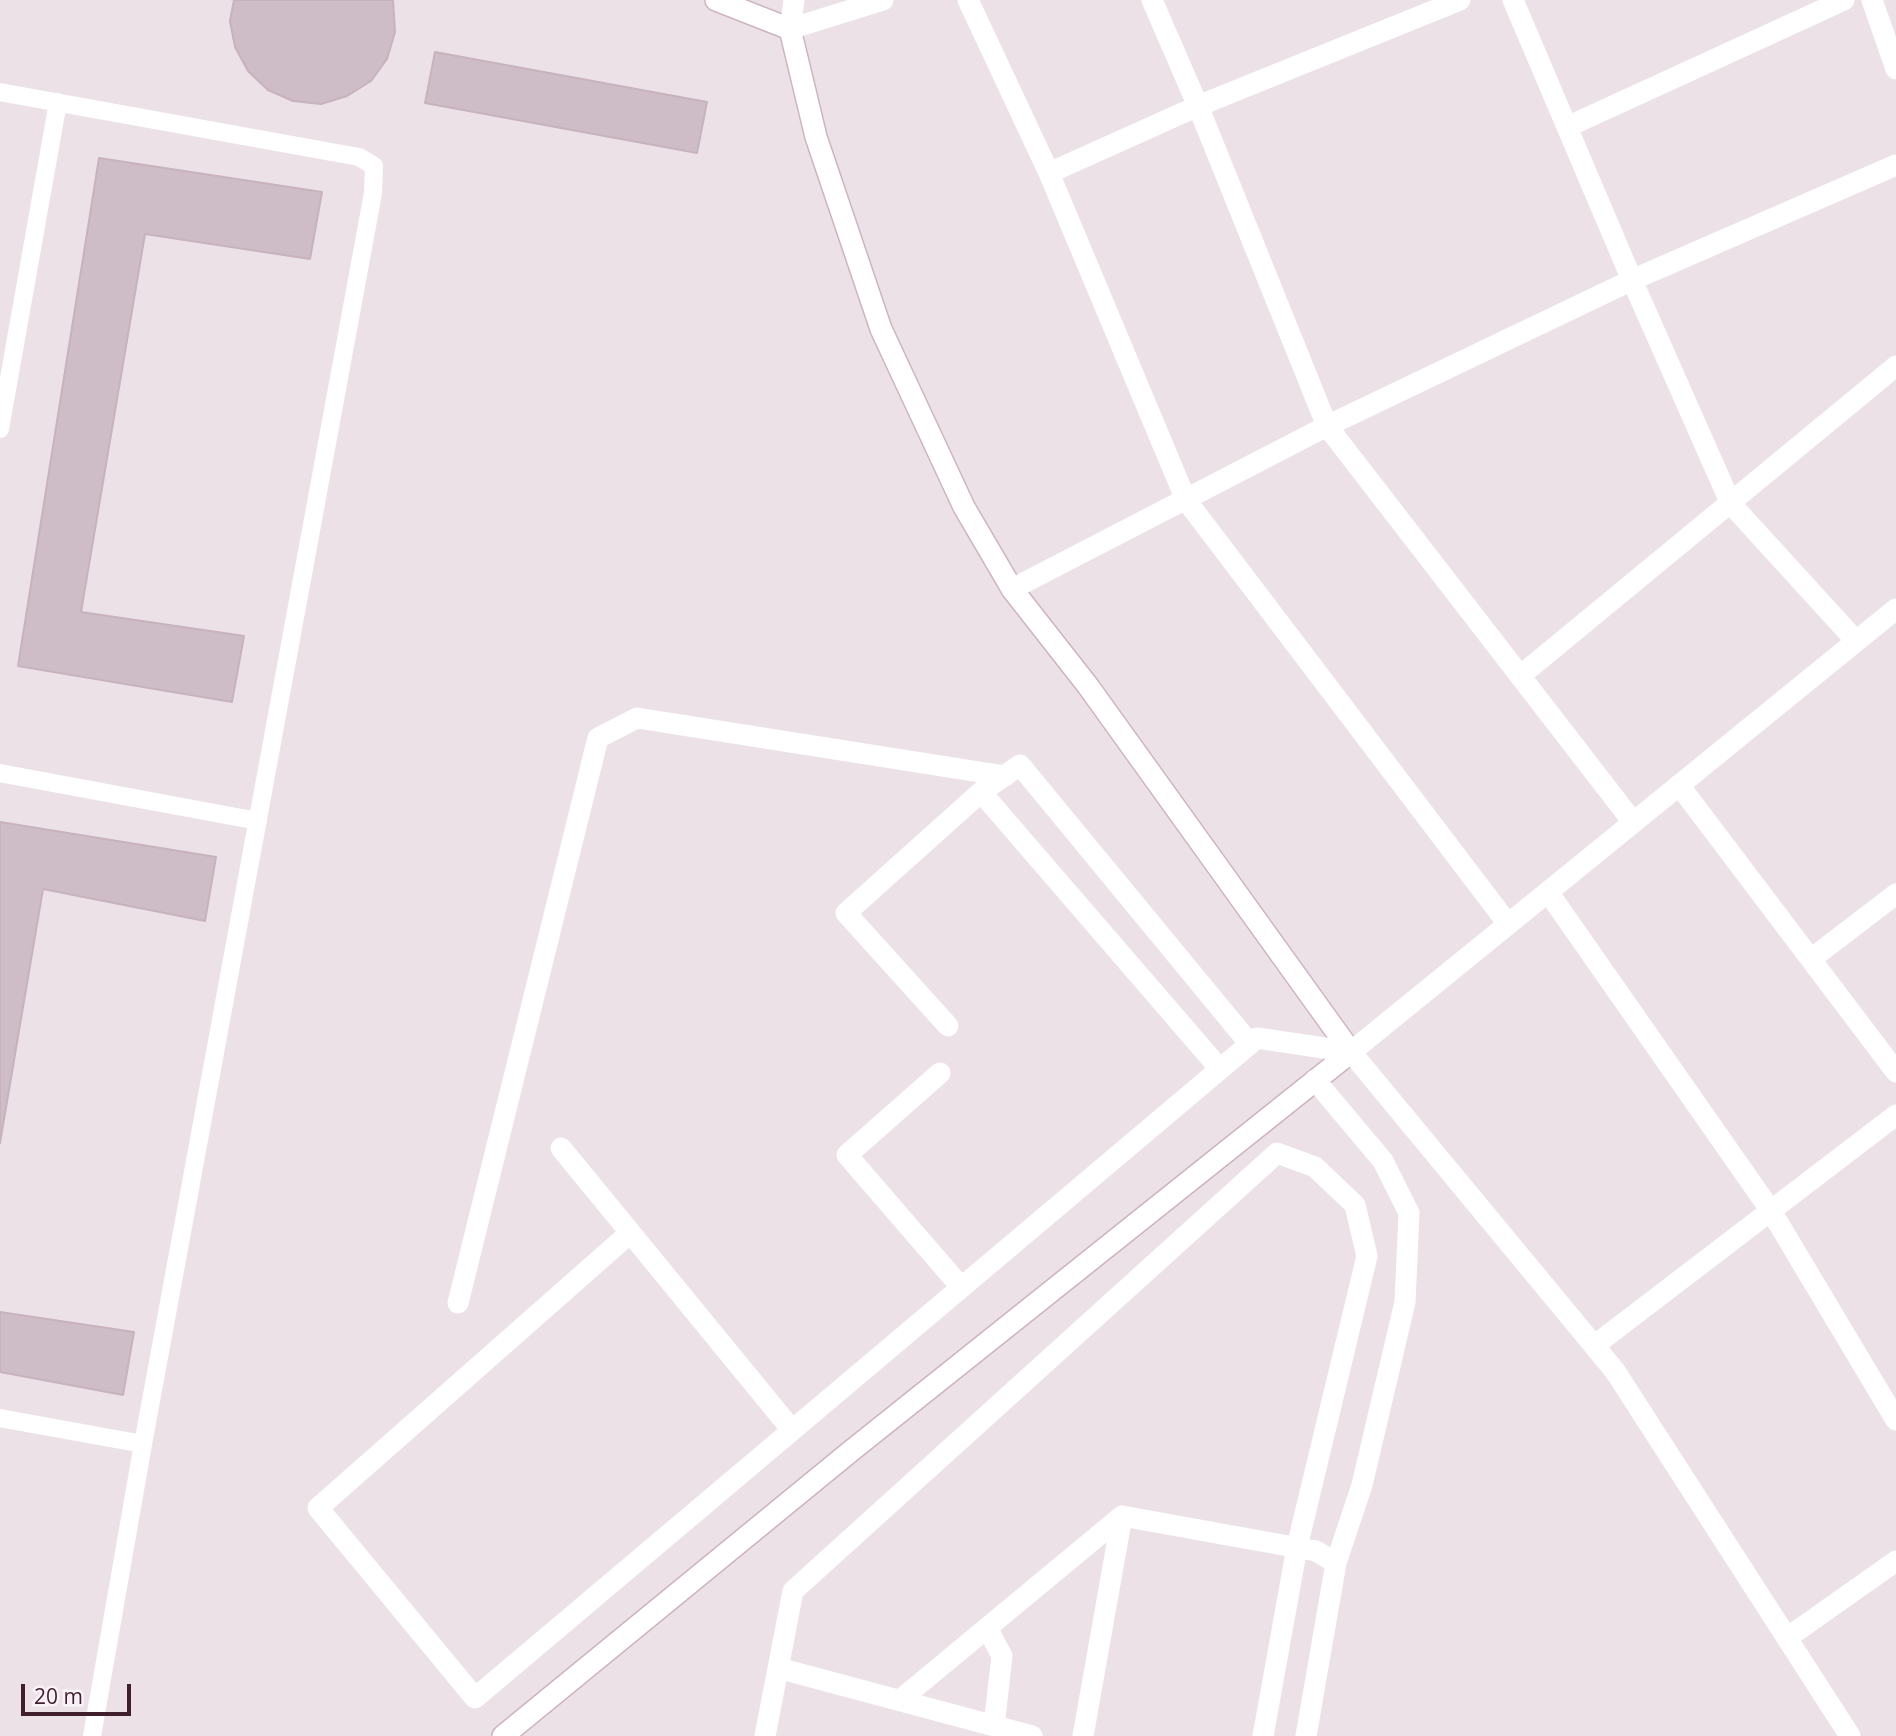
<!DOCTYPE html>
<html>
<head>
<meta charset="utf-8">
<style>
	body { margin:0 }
	#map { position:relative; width:1896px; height:1736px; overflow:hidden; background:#ede1e8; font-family:"Open Sans",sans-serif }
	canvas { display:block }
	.scale { position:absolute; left:21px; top:1684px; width:110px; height:32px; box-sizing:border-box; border:4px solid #401f2d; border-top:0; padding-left:9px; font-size:21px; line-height:24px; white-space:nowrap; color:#401f2d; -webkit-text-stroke:5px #f9f2f7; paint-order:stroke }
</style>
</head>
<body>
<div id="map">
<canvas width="1896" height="1736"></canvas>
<div class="scale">20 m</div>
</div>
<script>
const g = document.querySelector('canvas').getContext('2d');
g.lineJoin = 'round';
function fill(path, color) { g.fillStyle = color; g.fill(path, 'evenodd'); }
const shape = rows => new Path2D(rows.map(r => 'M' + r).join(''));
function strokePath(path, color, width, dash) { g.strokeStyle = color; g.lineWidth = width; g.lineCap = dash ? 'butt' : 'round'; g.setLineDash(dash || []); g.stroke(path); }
const building = shape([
	[234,0,393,0,395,32,387,59,371,81,347,96,321,104,293,101,268,90,248,71,235,47,230,21,234,0],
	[435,52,707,102,697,153,425,103,435,52],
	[99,158,322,192,310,259,145,234,81,612,244,636,232,702,18,666,99,158],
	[0,822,216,857,205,921,43,889,0,1143,0,822],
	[0,1312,134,1332,123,1395,0,1372,0,1312]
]);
fill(building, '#cebdc7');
strokePath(building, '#c7b2be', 2);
const secondary = shape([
	[503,1736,851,1451,1351,1052,1088,686,1012,589,964,507,881,329,816,137,790,29,716,0]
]);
strokePath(secondary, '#ceb3c1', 24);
strokePath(shape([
	[0,92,359,157,374,166,373,193,143,1444,92,1736],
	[0,429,58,102],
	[0,773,258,821],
	[0,1418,143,1444]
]), '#fff', 18);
strokePath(shape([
	[794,0,790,29,883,0],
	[968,0,1049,173,1186,500,1508,924],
	[1152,0,1198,106,1327,426,1633,822],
	[1513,0,1632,280,1731,504,1856,641],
	[1872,0,1896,69],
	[1567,127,1844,0],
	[1049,173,1198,106,1460,0],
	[1012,589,1327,426,1632,280,1896,165],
	[1520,676,1896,366],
	[1679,785,1896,1072],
	[981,792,1220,1069],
	[1548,892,1771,1211,1896,1420],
	[1811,959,1896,894],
	[948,1026,846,913,981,792,1020,765,1250,1044],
	[1351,1052,1896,609],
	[940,1073,847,1155,961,1287],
	[561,1148,792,1430],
	[630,1233,318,1508,475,1698,1257,1038,1351,1052,1615,1371,1850,1736],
	[458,1303,598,738,637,718,1005,776],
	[1595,1345,1896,1115],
	[987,1628,1002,1656,994,1726],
	[1787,1638,1896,1561],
	[778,1668,1032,1736],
	[900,1700,1122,1516],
	[765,1736,793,1591,1277,1153,1315,1167,1355,1205,1367,1256,1297,1547,1263,1736],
	[1083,1736,1122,1516,1316,1551,1336,1563],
	[1306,1736,1336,1563,1362,1485,1405,1302,1409,1213,1383,1161,1315,1080]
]), '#fff', 21);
strokePath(secondary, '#fff', 21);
</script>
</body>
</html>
